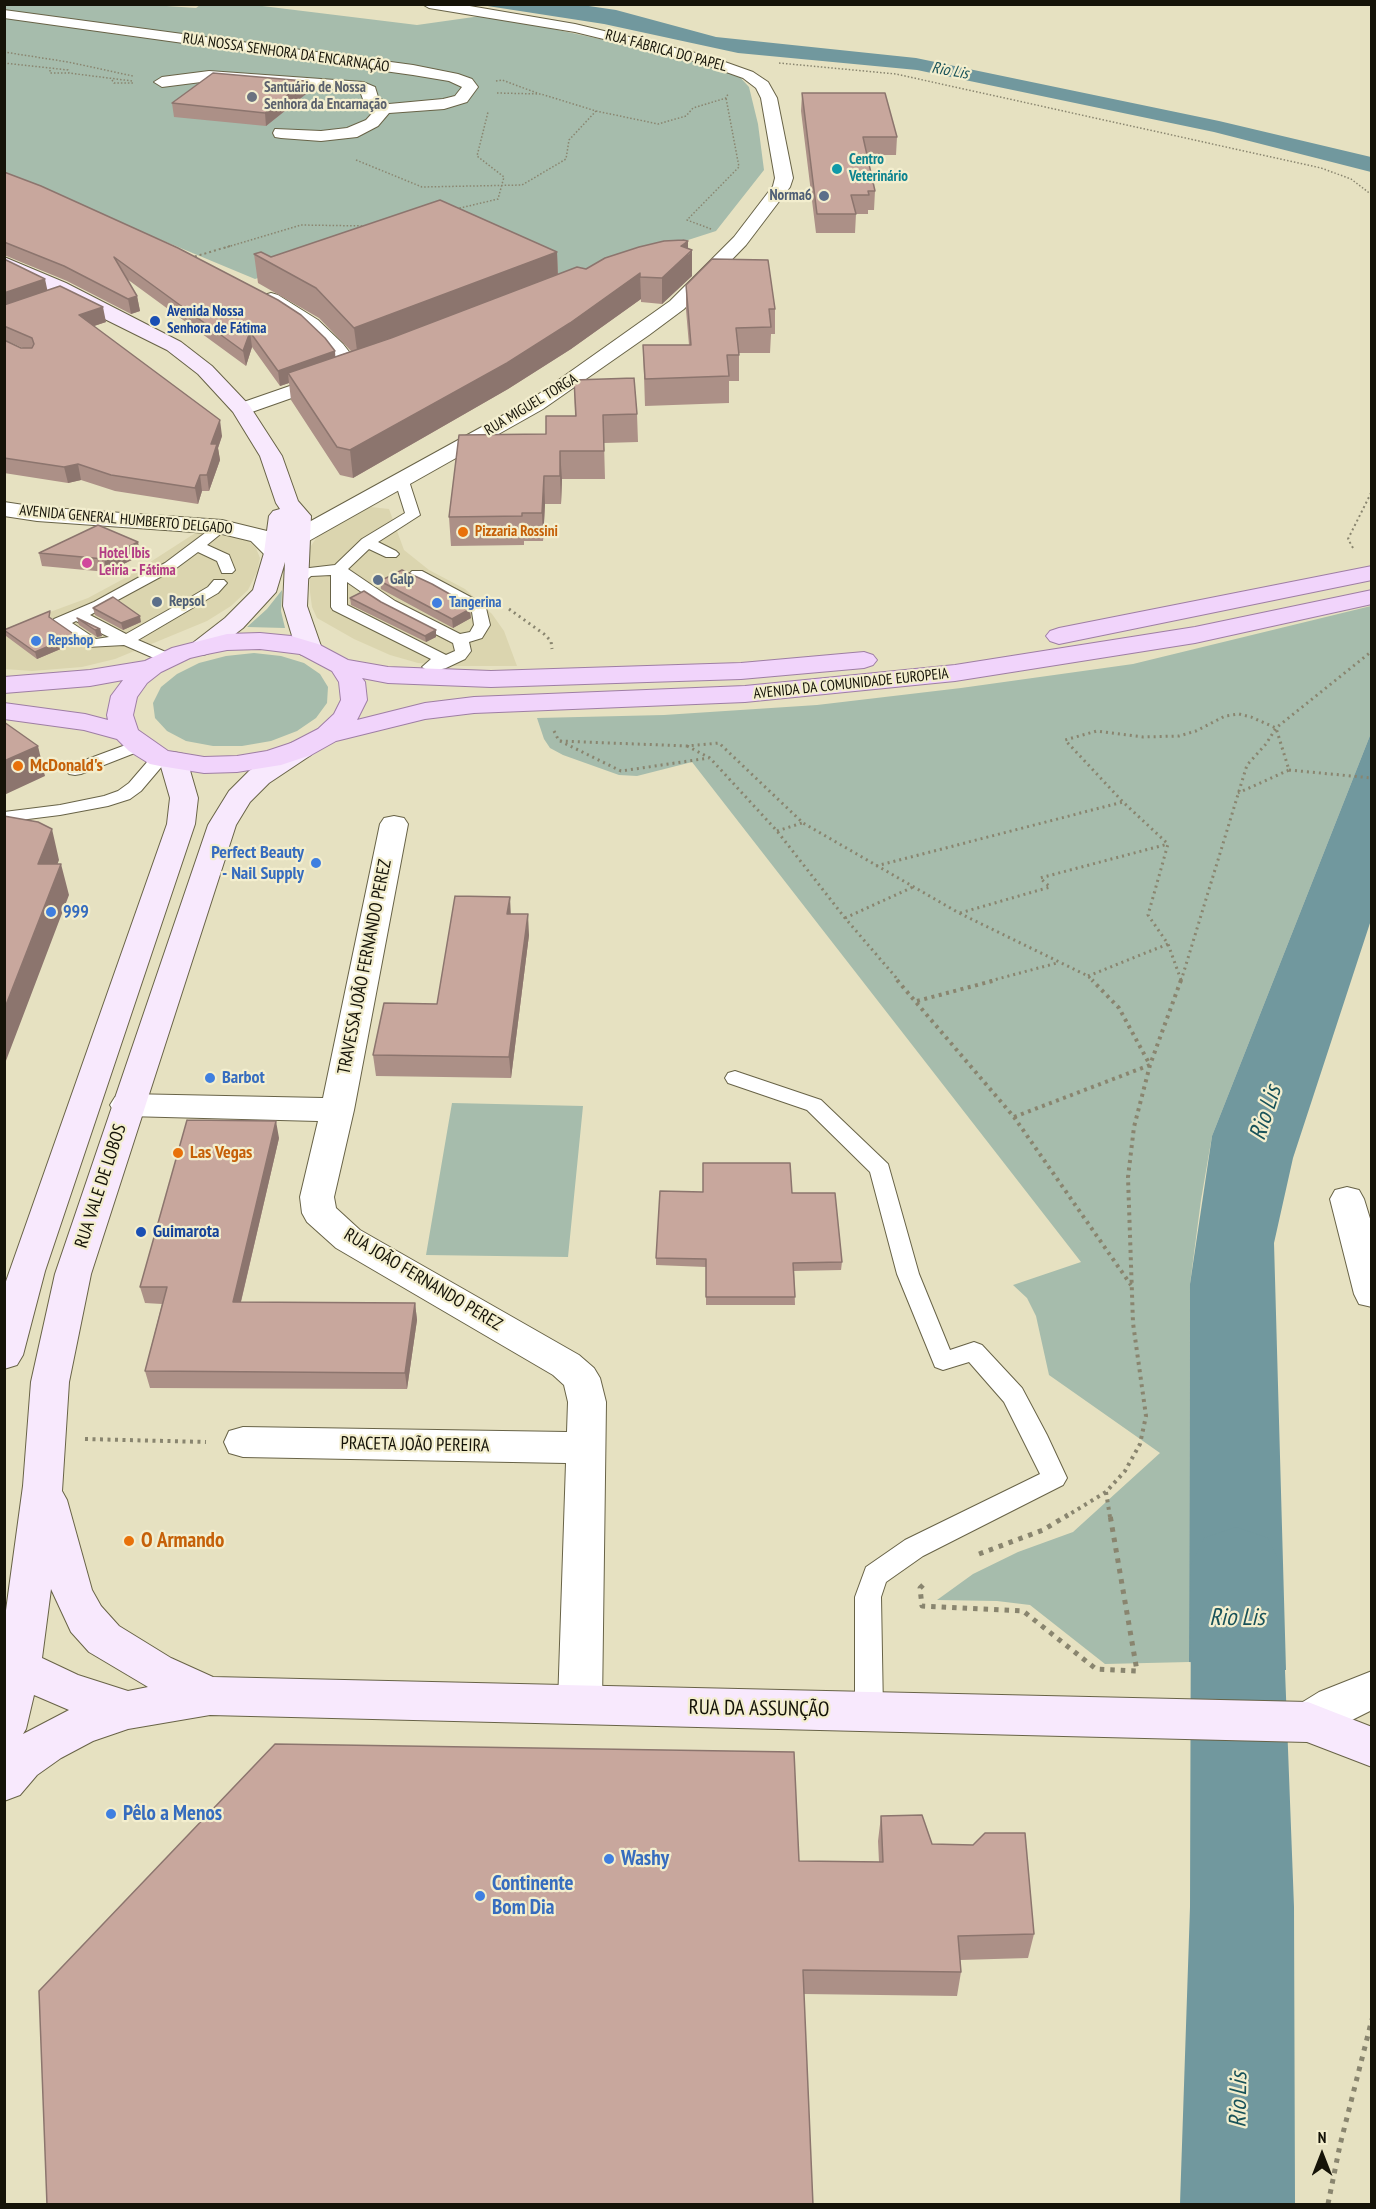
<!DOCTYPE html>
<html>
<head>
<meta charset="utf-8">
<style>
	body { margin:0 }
	#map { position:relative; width:1376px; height:2209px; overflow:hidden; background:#e6e1c1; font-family:"PT Sans Narrow",sans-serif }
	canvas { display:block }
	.frame { position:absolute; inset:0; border:6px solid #151308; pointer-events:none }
	.north { position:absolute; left:1292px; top:2125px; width:60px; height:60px; -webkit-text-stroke:4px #f3eece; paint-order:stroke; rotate:0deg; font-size:16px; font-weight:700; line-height:24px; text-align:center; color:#151308 }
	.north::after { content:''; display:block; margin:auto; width:21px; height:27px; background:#151308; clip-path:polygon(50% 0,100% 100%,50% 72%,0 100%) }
</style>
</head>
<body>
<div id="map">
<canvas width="1376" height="2209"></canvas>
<div class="frame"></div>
<div class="north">N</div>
</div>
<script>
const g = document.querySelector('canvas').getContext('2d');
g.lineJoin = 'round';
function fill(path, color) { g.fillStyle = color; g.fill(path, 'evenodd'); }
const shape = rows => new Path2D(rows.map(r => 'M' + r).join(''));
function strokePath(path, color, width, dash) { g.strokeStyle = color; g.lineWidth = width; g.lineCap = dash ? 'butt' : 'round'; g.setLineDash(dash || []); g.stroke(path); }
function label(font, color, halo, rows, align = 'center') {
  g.font = font + ' "PT Sans Narrow",sans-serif'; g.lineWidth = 4.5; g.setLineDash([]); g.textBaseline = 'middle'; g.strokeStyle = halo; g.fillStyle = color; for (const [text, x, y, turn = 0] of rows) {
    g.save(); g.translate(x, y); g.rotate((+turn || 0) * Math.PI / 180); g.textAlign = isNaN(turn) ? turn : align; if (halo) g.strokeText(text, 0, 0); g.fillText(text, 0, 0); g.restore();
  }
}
fill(shape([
	[371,507,389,509,404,550,429,570,465,589,492,614,504,631,517,666,454,666,418,663,390,655,354,639,317,618,312,607,310,592,309,549,317,537,337,521],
	[200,530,249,541,256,548,260,558,257,572,248,590,231,606,207,621,115,659,82,667,32,671,5,669,4,629,88,598,127,577]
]), '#dbd5af');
fill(shape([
	[137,4,196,8,200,5,246,4,417,25,488,15,703,61,738,75,749,87,758,124,764,170,716,231,567,279,438,219,255,279,5,175,4,5],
	[282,590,281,611,285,628,247,627,267,609],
	[1371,606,1371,733,1212,1136,1201,1200,1190,1284,1189,1662,1105,1664,1030,1605,997,1601,937,1600,973,1574,1018,1552,1073,1532,1160,1453,1049,1375,1036,1316,1027,1298,1013,1285,1081,1262,692,762,637,776,619,775,563,755,550,748,544,739,537,718,664,715,817,705,961,688,1133,664],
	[254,653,281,656,304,663,320,674,328,687,327,703,316,718,297,731,271,741,242,746,213,746,186,741,167,731,155,718,153,703,161,687,177,674,199,663,226,656],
	[452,1103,583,1106,568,1257,426,1255]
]), '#a6bcac');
fill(shape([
	[481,5,582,5,616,10,716,37,916,58,1219,121,1371,157,1371,172,1214,132,917,70,738,53,604,24],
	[1371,733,1371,920,1293,1158,1274,1243,1286,1670,1189,1662,1190,1284,1212,1136]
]), '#71989e');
fill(shape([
	[1236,1527,1268,1538,1281,1565,1294,1907,1295,2204,1180,2204,1190,1907,1191,1565,1204,1538,1236,1527]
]), '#71989e');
const lane = shape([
	[401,474,408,478,420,515,378,542,396,551,399,554,396,557,386,557,369,549,348,569,395,601,460,634,470,632,474,625,472,612,412,577,409,574,412,571,422,571,480,602,486,608,490,625,482,638,469,642,471,651,465,659,446,668,430,672,422,667,431,659,333,610,331,607,331,575,311,576,301,585,296,587,288,582,301,569,335,565,362,539,405,513,394,478,401,474],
	[347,582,383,607,453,643,455,651,446,655,347,605,347,582],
	[222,523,229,527,207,545,229,555,235,570,232,573,222,573,217,561,198,552,175,569,90,615,126,634,186,600,208,587,214,580,224,580,227,583,218,593,138,640,175,656,177,659,175,662,163,662,124,645,87,647,52,622,54,619,94,602,165,563,217,524,222,523],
	[76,621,109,637,96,639,72,623,76,621],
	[139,740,145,741,148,745,145,749,81,774,75,775,69,774,66,770,69,766,139,740],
	[160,753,166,754,169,758,141,791,130,799,108,806,60,815,4,822,4,812,60,805,104,796,118,791,129,783,154,754,160,753],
	[735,1071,821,1100,888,1164,919,1274,950,1350,974,1342,982,1345,1022,1388,1047,1435,1067,1478,1063,1485,923,1556,886,1582,881,1597,883,1711,879,1720,869,1723,859,1720,855,1711,855,1597,866,1567,905,1540,1040,1474,1004,1402,969,1362,943,1370,935,1367,897,1274,870,1172,807,1110,728,1083,725,1078,728,1073,735,1071]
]);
const street = shape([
	[422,4,458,4,575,24,708,56,753,72,768,82,777,98,793,178,790,187,746,245,684,309,649,335,543,409,307,542,299,544,291,542,287,537,291,532,529,401,670,301,734,237,773,186,775,178,761,98,756,88,743,78,698,62,575,32,429,8,422,4],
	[4,10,413,65,458,74,472,79,478,87,467,102,444,109,389,113,378,126,357,137,321,141,281,138,275,137,273,133,275,129,321,131,347,128,366,120,376,109,364,102,360,91,209,81,162,87,154,82,162,77,209,71,363,82,375,87,378,97,389,104,443,99,455,96,462,87,449,81,413,75,4,18,4,10],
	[271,293,278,295,318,320,343,344,360,366,363,370,360,374,353,376,346,374,329,352,304,328,264,303,261,299,264,295,271,293],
	[333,371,340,373,343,377,340,381,249,413,242,415,235,413,231,409,235,405,333,371],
	[4,502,37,507,222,520,267,531,288,553,284,558,276,560,268,558,251,541,222,534,37,521,4,516,4,502],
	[394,816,404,818,408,824,354,1110,334,1197,336,1208,360,1230,579,1355,594,1368,600,1378,606,1402,602,1704,595,1718,580,1723,565,1718,558,1704,566,1463,243,1457,229,1453,224,1442,229,1431,243,1427,567,1432,568,1402,564,1385,553,1375,336,1248,307,1222,302,1213,300,1197,318,1121,127,1116,115,1113,110,1105,115,1097,127,1094,323,1098,380,824,384,818,394,816],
	[1347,1187,1359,1190,1364,1199,1372,1225,1372,1307,1359,1304,1354,1294,1330,1199,1335,1190,1347,1187],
	[1372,1671,1372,1710,1308,1742,1293,1736,1286,1722,1293,1708,1319,1692,1372,1671]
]);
const secondary = shape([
	[4,257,66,283,181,342,212,366,249,405,282,456,298,501,311,516,307,606,322,649,318,654,309,657,300,654,296,649,283,606,285,562,276,592,243,628,212,652,203,655,194,652,190,647,194,642,225,618,253,590,264,553,269,516,273,511,280,509,276,503,260,456,233,412,198,374,167,350,4,269,4,257],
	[301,741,311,743,314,749,311,755,269,783,250,802,236,825,91,1274,69,1382,62,1491,67,1500,92,1590,101,1606,119,1626,171,1658,213,1677,1308,1702,1372,1727,1372,1767,1307,1742,210,1715,128,1729,93,1741,61,1758,37,1775,20,1795,4,1801,4,1625,23,1486,31,1382,55,1274,208,825,229,791,249,771,291,743,301,741],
	[51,1589,71,1632,89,1652,148,1687,128,1691,78,1675,42,1658,51,1589],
	[34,1695,69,1710,23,1734,26,1729,34,1695],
	[173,752,183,754,187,760,198,798,195,824,45,1271,23,1355,17,1365,4,1369,4,1287,167,824,170,798,159,760,163,754,173,752]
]);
const primary = shape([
	[1372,566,1372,580,1059,644,1050,641,1046,636,1050,631,1059,628,1372,566],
	[1372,590,1372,604,1195,643,955,681,745,702,474,713,425,719,336,741,311,755,281,765,237,772,204,773,160,766,150,764,129,751,117,739,84,730,4,719,4,703,85,714,108,720,107,715,111,696,123,680,90,686,4,693,4,677,90,670,145,661,172,648,227,634,260,633,291,636,318,644,348,660,388,667,491,671,741,663,864,652,873,655,877,660,873,665,864,668,741,679,491,687,388,683,362,678,365,682,367,700,357,720,425,703,474,697,745,686,955,665,1195,627,1372,590],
	[260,649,300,654,332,671,339,682,341,700,334,714,318,729,291,743,267,751,237,756,204,757,168,751,138,730,133,715,137,697,147,683,161,672,190,658,207,654,227,650,260,649]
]);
strokePath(lane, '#686347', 2);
strokePath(street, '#686347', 2);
strokePath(secondary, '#686347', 2);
strokePath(primary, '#9e7ea4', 2);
strokePath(shape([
	[4,52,68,62,133,76],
	[4,63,68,70,69,73,132,81,132,83],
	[779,63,896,74,1321,168,1351,179,1372,195],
	[50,70,50,73,69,73],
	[112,80,114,83,133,83],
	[496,81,502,80,537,93],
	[497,93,541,94,596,111,658,124,686,116,693,108,726,98,728,94],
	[356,160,422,187,522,185,566,159,569,140,596,111],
	[456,209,498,199,504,177,477,156,488,112],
	[711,229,687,220,739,167,726,98],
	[224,248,301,225,367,226]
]), '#89856f', 1.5, [1.5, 2]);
strokePath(shape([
	[190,258,230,246],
	[1353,548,1348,539,1372,491]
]), '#89856f', 2, [2, 3]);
strokePath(shape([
	[509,609,544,634,551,641,552,649],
	[554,731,559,741,687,746,719,743,803,823,959,913,1088,976,1093,981],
	[560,741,621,771,709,758],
	[687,746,710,758,777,831,845,918,899,981],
	[1289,770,1372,778],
	[777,831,802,823],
	[876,866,1123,802],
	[960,913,1050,887,1040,878,1168,844],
	[845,918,913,887],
	[1088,976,1168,944],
	[1181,980,1168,944,1148,915,1168,844,1123,802,1065,740,1097,731,1143,737,1179,736,1196,731,1225,716,1239,714,1251,717,1276,728,1289,770,1238,793],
	[990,981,1057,963],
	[1181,981,1247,765,1266,744,1276,728,1372,651]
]), '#89856f', 3, [2, 4]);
strokePath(shape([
	[897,980,1014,1117,1131,1285],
	[917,1001,996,980],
	[1014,1117,1150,1065,1119,1008,1092,980],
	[85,1439,206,1442],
	[1106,1492,1110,1517],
	[1065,1517,1106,1492,1125,1471,1140,1444,1146,1416,1133,1323,1128,1177,1134,1127,1150,1065,1181,980]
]), '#89856f', 4, [3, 4.5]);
strokePath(shape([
	[979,1554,1043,1530,1068,1515],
	[923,1585,920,1588,922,1606,1023,1611,1096,1669,1137,1671,1110,1515],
	[1328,2204,1340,2145,1372,2019]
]), '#89856f', 5, [4.5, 6]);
fill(lane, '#fff');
fill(street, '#fff');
fill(secondary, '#f8e9fd');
fill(primary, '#f1d4fb');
fill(shape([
	[305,81,306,94,266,126,174,117,172,103],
	[802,93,897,137,896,155,867,155,875,191,874,210,868,210,868,214,856,214,855,233,816,233,801,111],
	[4,172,335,357,351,351,319,318,258,283,254,254,271,257,557,252,558,274,586,269,688,249,692,276,662,304,641,302,641,299,571,349,508,389,353,478,340,475,291,400,289,383,280,386,252,347,246,366,127,279,137,296,140,311,131,314,67,281,4,255],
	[4,259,47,291,106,322,94,326,222,436,218,448,220,460,209,491,202,491,198,504,115,491,81,480,68,483,4,473],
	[5,340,23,348,21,348],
	[686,285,775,309,775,334,771,334,770,353,739,353,739,381,729,381,729,403,645,406,643,345,689,345,686,310],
	[574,380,637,414,638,442,604,443,605,479,562,479,561,504,545,504,543,541,524,541,524,545,451,546,449,517,546,434,575,416],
	[138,542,140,556,107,572,42,566,39,553],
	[380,581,471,618,453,628,381,589],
	[350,598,381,602,436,637,426,642,351,605],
	[93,608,141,622,123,630,95,615],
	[77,618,100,629,102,636,97,637,79,625],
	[52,619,77,642,37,659,6,636,4,629],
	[511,914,529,935,511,1078,376,1076,373,1055,437,1004],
	[279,1138,241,1302,415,1303,417,1320,407,1389,150,1388,145,1371,162,1304,145,1303,140,1287],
	[792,1193,842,1262,841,1270,794,1271,795,1305,706,1305,706,1267,656,1265,656,1258],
	[881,1816,932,1844,1034,1934,1028,1958,960,1960,961,1972,957,1996,804,1994,799,1861,879,1862,878,1841]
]), '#ac9087');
fill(shape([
	[305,81,306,94,266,126,265,113],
	[688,241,688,255,692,250,692,276,662,304,662,278,681,246],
	[557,252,558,282,358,358,354,328],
	[640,273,641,299,571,349,508,389,353,478,350,450],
	[45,279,48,293,4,309,4,293],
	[137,296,140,311,131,314,128,299],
	[103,307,106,322,82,330,79,315],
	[250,332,252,347,246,366,243,351],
	[335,351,336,366,288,373,289,383,280,386,278,371],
	[220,420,222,436,218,448,220,460,209,491,207,475,211,444],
	[560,451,562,479,561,504,560,476],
	[78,464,81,480,68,483,64,467],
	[200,475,202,491,198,504,195,488],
	[544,476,545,504,543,541,542,513],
	[138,542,140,556,107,572,104,559],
	[470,609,471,618,453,628,452,619],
	[140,616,141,622,123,630,121,623],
	[100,629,102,636,97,637,95,630],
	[436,630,436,637,426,642,425,636],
	[75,635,77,642,37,659,35,652],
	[38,746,45,776,4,795,4,761],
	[52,829,59,860,46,895,38,864],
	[61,864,69,895,4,1066,4,1010],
	[510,897,511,918,507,914],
	[528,914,529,935,511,1078,509,1057],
	[276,1121,279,1138,237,1318,233,1302],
	[415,1303,417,1320,407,1389,405,1373]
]), '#8c756e');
const building = shape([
	[213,73,305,81,265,113,172,103,213,73],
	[802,93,885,93,897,137,863,137,875,191,868,191,869,195,851,195,856,214,817,214,802,93],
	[4,172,41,186,178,248,278,300,301,315,325,338,335,351,278,371,250,332,243,351,114,257,137,296,128,299,64,266,4,242,4,172],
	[440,200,557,252,354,328,316,288,254,254,261,252,271,257,440,200],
	[683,240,688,241,681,246,692,250,662,278,640,277,640,273,570,323,507,363,350,450,337,447,288,373,391,338,577,267,586,269,605,258,639,247,664,241,683,240],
	[4,259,45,279,4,293,4,259],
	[712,259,768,260,775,309,769,309,771,327,736,328,739,355,727,355,729,376,645,379,643,345,691,345,686,285,712,259],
	[60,286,103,307,79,315,220,420,211,444,217,444,207,475,200,475,195,488,111,475,78,464,64,467,4,458,4,340,21,348,32,348,34,344,32,338,4,326,4,305,60,286],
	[634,378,637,414,603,415,604,451,560,451,560,476,544,476,542,513,522,513,522,516,449,517,459,435,546,434,546,416,576,416,574,380,634,378],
	[98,525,138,542,104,559,39,553,98,525],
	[402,570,432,584,469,605,470,609,452,619,380,581,402,570],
	[364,591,381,602,436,630,425,636,350,598,364,591],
	[113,597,140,616,121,623,93,608,113,597],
	[50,611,49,617,75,635,35,652,4,630,50,611],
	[77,618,100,629,95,630,77,618],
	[4,722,38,746,4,761,4,722],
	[4,816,38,822,52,829,38,864,61,864,4,1010,4,816],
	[455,896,510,897,507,914,528,914,509,1057,373,1055,384,1003,437,1004,455,896],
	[187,1120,276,1121,233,1302,415,1303,405,1373,145,1371,167,1287,140,1287,187,1120],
	[703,1163,790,1163,792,1193,835,1193,842,1262,793,1263,795,1297,706,1297,706,1259,656,1258,660,1191,703,1192,703,1163],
	[275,1744,794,1752,799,1861,883,1862,881,1816,922,1815,932,1844,973,1845,985,1833,1025,1833,1034,1934,958,1936,961,1972,803,1970,813,2205,47,2205,39,1991,275,1744]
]);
fill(building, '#c8a79d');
strokePath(building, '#8c756e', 1.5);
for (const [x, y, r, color] of [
	[252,97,6,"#6b7280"],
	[837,169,6,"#0f9aa8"],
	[824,196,6,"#5c6f8a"],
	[155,321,6,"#1a4fb4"],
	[463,532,6,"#e8710a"],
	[87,563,6,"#d1479c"],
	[378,580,6,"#5c6f8a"],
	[157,602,6,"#5c6f8a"],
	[437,603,6,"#3f7fe0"],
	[36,641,6,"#3f7fe0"],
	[18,766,6,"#e8710a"],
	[316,863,6,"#3f7fe0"],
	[51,912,6,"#3f7fe0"],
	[210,1078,6,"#3f7fe0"],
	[178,1153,6,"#e8710a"],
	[141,1232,6,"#1a4fb4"],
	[129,1541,6,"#e8710a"],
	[111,1814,6,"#3f7fe0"],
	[609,1859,6,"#3f7fe0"],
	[480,1896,6,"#3f7fe0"]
]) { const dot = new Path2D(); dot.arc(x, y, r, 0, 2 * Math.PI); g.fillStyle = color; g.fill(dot); strokePath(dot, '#f3eece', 2); }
label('15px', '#151308', '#f3eece', [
	["RUA FÁBRICA DO PAPEL",666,51,15],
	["RUA NOSSA SENHORA DA ENCARNAÇÃO",286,53,8],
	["RUA MIGUEL TORGA",531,405,-31],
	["AVENIDA GENERAL HUMBERTO DELGADO",126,520,5],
	["AVENIDA DA COMUNIDADE EUROPEIA",851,684,-6]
]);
label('bold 15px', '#5b616d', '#f3eece', [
	["Santuário de Nossa",264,88],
	["Senhora da Encarnação",264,105]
], 'left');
label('bold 15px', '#0d838f', '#f3eece', [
	["Centro",849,160],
	["Veterinário",849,177]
], 'left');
label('bold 15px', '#4e5e75', '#f3eece', [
	["Norma6",812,196,"right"],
	["Galp",390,580],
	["Repsol",169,602]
], 'left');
label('bold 15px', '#164399', '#f3eece', [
	["Avenida Nossa",167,312],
	["Senhora de Fátima",167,329]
], 'left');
label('bold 15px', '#c56008', '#f3eece', [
	["Pizzaria Rossini",475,532]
], 'left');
label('bold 15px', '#b23c85', '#f3eece', [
	["Hotel Ibis",99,554],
	["Leiria - Fátima",99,571]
], 'left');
label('bold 15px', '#366cbe', '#f3eece', [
	["Tangerina",449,603],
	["Repshop",48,641]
], 'left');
label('italic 16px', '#185259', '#f3eece', [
	["Rio Lis",950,71,10]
]);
label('bold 18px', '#c56008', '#f3eece', [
	["McDonald's",30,766],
	["Las Vegas",190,1153]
], 'left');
label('bold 18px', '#366cbe', '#f3eece', [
	["Perfect Beauty",304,853,"right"],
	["- Nail Supply",304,874,"right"],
	["999",63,912],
	["Barbot",222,1078]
], 'left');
label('18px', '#151308', '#f3eece', [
	["TRAVESSA JOÃO FERNANDO PEREZ",365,967,-79],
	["RUA VALE DE LOBOS",101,1186,-72],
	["RUA JOÃO FERNANDO PEREZ",423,1280,31],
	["PRACETA JOÃO PEREIRA",415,1445,1]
]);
label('bold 18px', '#164399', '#f3eece', [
	["Guimarota",153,1232]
], 'left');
label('bold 21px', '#c56008', '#f3eece', [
	["O Armando",141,1541]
], 'left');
label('21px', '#151308', '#f3eece', [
	["RUA DA ASSUNÇÃO",759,1709,1]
]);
label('bold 21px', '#366cbe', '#f3eece', [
	["Pêlo a Menos",123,1814],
	["Washy",621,1859],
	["Continente",492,1884],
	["Bom Dia",492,1908]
], 'left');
label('italic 24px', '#185259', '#f3eece', [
	["Rio Lis",1266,1113,-72],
	["Rio Lis",1237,1618],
	["Rio Lis",1239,2100,-89]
]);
</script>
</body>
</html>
